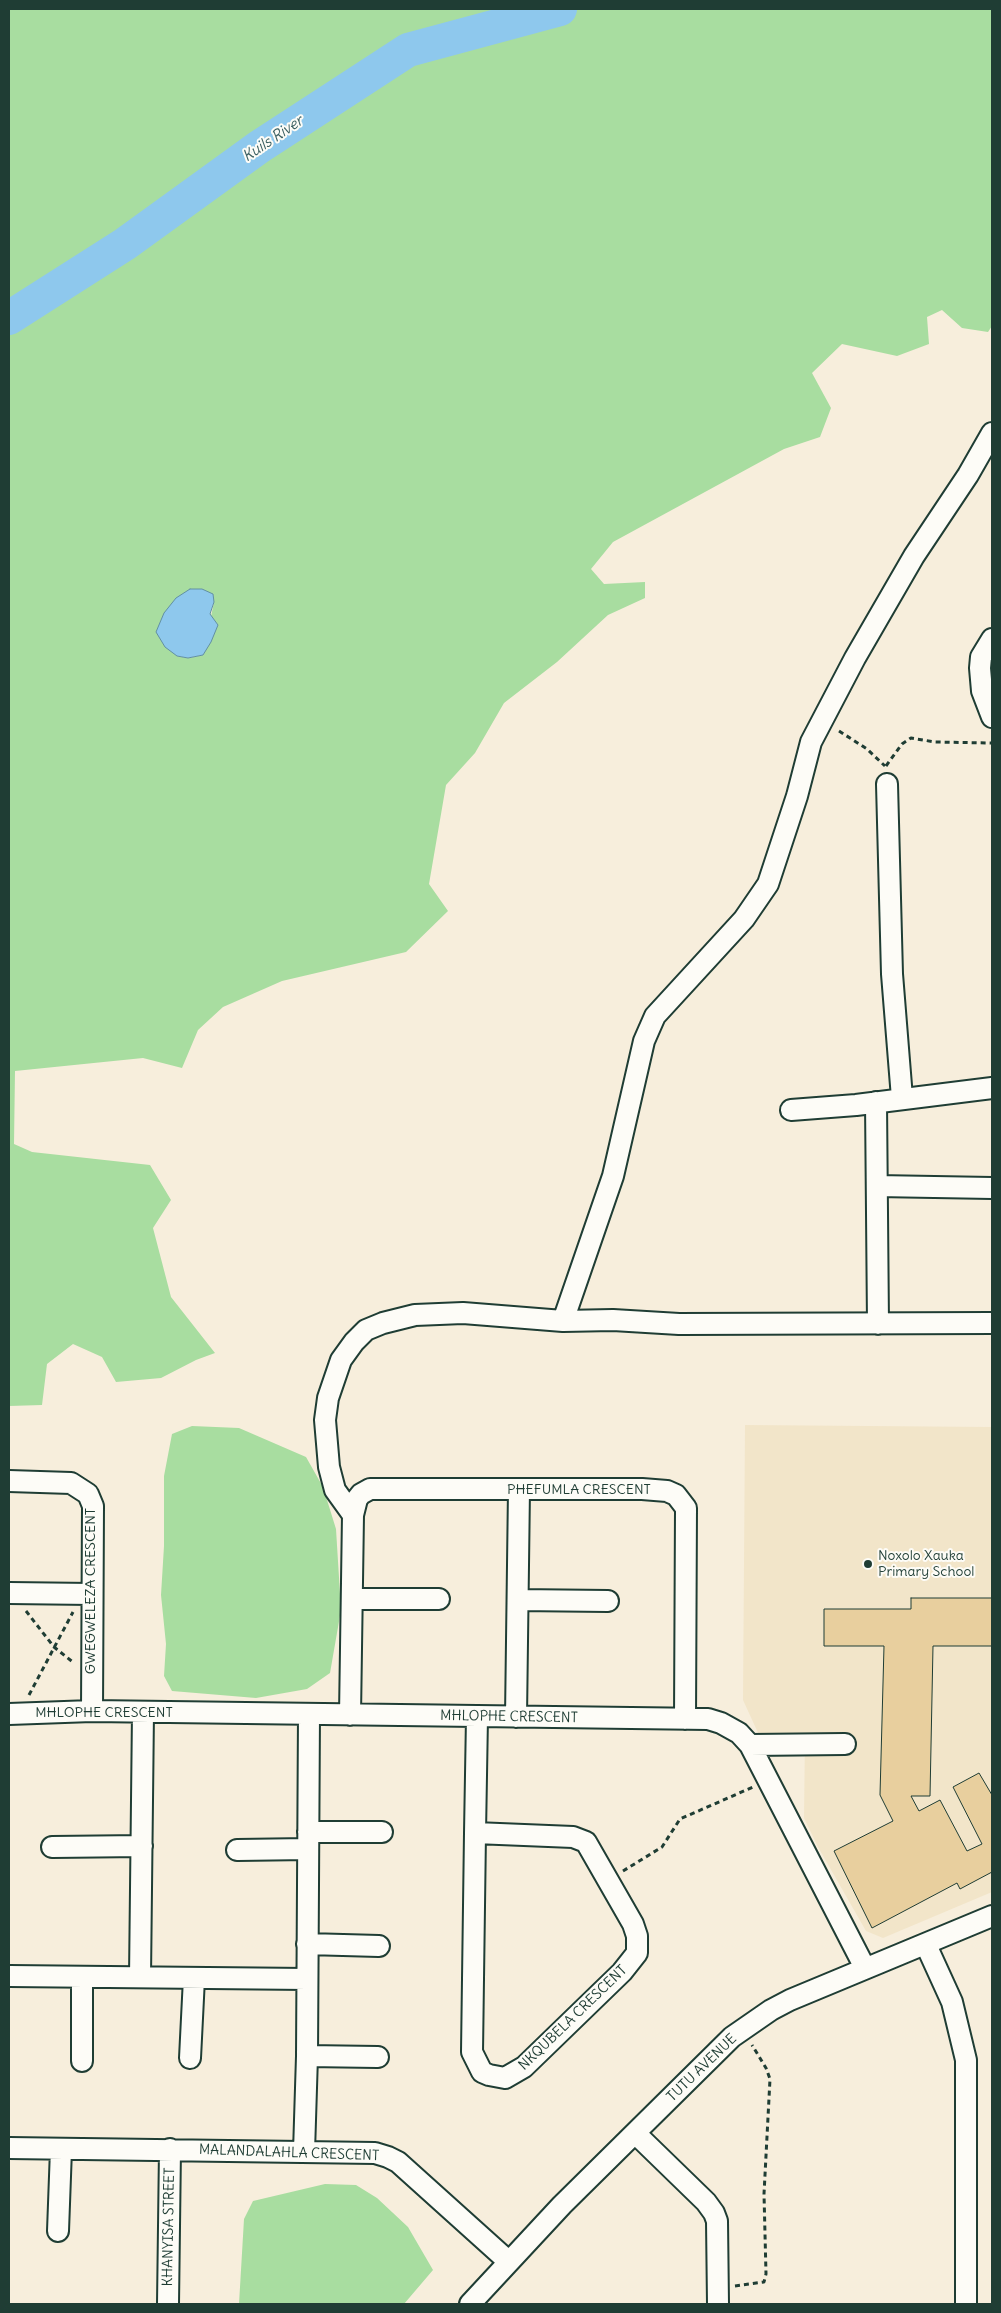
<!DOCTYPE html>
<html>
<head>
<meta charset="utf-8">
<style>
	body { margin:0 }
	#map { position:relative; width:1001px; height:2313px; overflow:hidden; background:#f7eedc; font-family:Delius,sans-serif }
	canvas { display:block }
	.frame { position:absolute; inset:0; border:10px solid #1f3d34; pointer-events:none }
</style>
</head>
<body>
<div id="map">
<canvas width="1001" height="2313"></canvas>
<div class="frame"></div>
</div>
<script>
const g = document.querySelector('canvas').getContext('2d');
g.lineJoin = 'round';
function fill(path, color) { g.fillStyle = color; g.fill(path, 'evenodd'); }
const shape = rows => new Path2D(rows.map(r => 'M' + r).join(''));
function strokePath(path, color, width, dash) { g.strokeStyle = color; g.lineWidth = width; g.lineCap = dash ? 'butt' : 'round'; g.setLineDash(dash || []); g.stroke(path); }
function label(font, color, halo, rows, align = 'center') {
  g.font = font + ' Delius,sans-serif'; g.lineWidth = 4; g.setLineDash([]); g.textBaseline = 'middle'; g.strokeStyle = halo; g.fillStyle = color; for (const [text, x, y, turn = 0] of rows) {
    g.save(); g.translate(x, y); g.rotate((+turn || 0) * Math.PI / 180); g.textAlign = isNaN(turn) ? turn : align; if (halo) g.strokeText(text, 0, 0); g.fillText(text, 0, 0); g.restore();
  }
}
fill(shape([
	[745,1425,992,1427,992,1892,883,1938,866,1931,818,1847,804,1818,805,1736,759,1735,743,1700]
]), '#f2e5c9');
fill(shape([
	[9,9,992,9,992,326,988,332,962,328,942,310,927,317,929,344,897,356,842,344,812,373,831,408,820,437,784,449,613,542,591,569,604,584,645,582,645,598,608,615,557,662,504,703,475,753,446,785,429,884,448,911,406,952,282,981,223,1007,198,1030,182,1068,143,1058,15,1071,14,1144,32,1152,150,1165,171,1200,153,1228,171,1297,215,1353,196,1360,161,1378,116,1382,102,1357,73,1344,47,1364,42,1405,9,1406,9,334,12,325,9,322],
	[214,602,203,655,188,658,177,656],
	[192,1426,239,1428,306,1457,323,1487,336,1529,341,1610,330,1673,307,1689,256,1698,172,1691,164,1676,166,1644,161,1595,164,1546,164,1476,172,1434],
	[325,2184,356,2185,377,2198,408,2227,433,2270,404,2304,239,2304,244,2219,253,2201]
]), '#a8dda0');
const water = shape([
	[190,589,202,589,213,594,214,602,210,614,218,625,211,642,203,655,188,658,177,656,165,647,156,632,164,613,176,598,190,589]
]);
fill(water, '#8ec8ed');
strokePath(water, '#6290a3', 1);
strokePath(shape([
	[9,318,125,244,259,147,408,50,560,9]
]), '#8ec8ed', 34);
const building = shape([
	[911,1598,992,1598,992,1646,933,1646,930,1796,911,1796,919,1811,940,1800,967,1851,982,1844,953,1787,979,1773,992,1795,992,1872,960,1889,957,1883,872,1928,834,1851,893,1821,880,1795,884,1646,824,1646,824,1609,911,1609,911,1598]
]);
fill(building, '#e8cf9e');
strokePath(building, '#1f3d34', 1);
const minor = shape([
	[992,639,981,657,980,668,982,691,992,717],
	[887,784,892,974,902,1098],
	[876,1102,878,1324],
	[791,1110,856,1105,992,1088],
	[877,1186,992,1188],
	[563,1321,613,1176,644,1041,655,1016,744,919,768,884,797,796,811,742,855,658,914,556,968,475,992,433],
	[9,1481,71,1483,88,1494,93,1506,92,1711],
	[353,1515,335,1490,329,1467,325,1420,328,1398,341,1360,354,1342,366,1330,383,1323,415,1315,463,1313,563,1321,613,1320,679,1324,992,1323],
	[9,1593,92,1594],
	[353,1599,439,1599],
	[518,1600,608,1601],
	[9,1714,92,1711,708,1719,721,1723,739,1733,750,1745,865,1968],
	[350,1715,353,1515,357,1499,361,1494,370,1489,642,1489,667,1491,676,1495,686,1508,685,1719],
	[516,1717,519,1489],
	[750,1745,845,1744],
	[308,1832,382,1832],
	[475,1833,573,1837,586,1842,633,1924,637,1936,637,1953,622,1972,524,2067,505,2078,489,2075,482,2072,472,2052,475,1833,477,1717],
	[52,1847,142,1846],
	[237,1850,308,1849],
	[307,1944,379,1946],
	[926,1945,952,2002,966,2060,966,2304],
	[9,1976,307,1979],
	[82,1977,82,2061],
	[140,1977,143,1712],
	[307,2056,378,2057],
	[190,2058,194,1978],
	[635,2133,706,2202,714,2213,717,2221,718,2304],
	[9,2148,375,2153,388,2157,398,2162,508,2261],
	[304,2152,307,2056,309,1714],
	[58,2231,61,2149],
	[168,2304,170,2149],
	[470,2304,562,2205,732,2037,771,2010,790,2000,992,1916]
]);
strokePath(minor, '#1f3d34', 24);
strokePath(shape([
	[839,731,867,749,885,766],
	[886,766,902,744,911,738,935,742,992,743],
	[26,1611,54,1647,74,1663],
	[29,1695,73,1612],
	[623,1871,662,1847,680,1819,753,1787],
	[735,2286,764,2282,766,2274,764,2194,770,2079,766,2068,752,2045]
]), '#1f3d34', 3, [5, 4]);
strokePath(minor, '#fdfcf7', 20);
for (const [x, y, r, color] of [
	[868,1564,5,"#1f3d34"]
]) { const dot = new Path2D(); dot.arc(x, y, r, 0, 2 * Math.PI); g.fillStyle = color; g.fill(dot); strokePath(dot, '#fdfcf7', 2); }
label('14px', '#1f3d34', '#fdfcf7', [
	["PHEFUMLA CRESCENT",579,1490],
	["GWEGWELEZA CRESCENT",91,1591,-90],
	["MHLOPHE CRESCENT",104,1713],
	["MHLOPHE CRESCENT",509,1717,1],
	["NKQUBELA CRESCENT",573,2018,-44],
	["TUTU AVENUE",702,2068,-44],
	["MALANDALAHLA CRESCENT",289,2153,2],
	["KHANYISA STREET",169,2227,-89]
]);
label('14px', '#1f3d34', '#fdfcf7', [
	["Noxolo Xauka",878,1556],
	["Primary School",878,1572]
], 'left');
label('italic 15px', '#3b6062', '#fdfcf7', [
	["Kuils River",273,139,-34]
]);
</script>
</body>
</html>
